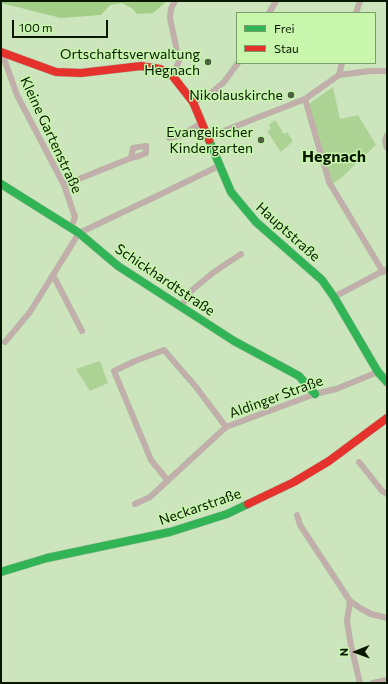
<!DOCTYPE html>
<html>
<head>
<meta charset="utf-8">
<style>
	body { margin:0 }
	#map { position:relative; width:388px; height:684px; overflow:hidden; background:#cce5bd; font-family:Commissioner,sans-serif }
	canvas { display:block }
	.frame { position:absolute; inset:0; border:2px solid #081800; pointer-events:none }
	.legend { position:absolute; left:236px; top:12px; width:140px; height:52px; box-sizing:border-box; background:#c7f6ac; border:1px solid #7b9d67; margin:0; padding:5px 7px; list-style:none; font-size:12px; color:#081800 }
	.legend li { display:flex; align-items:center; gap:8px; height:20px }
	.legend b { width:20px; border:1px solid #7b9d67 }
	.north { position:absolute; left:336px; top:632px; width:40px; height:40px; -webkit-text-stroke:3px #c7f6ac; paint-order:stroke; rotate:269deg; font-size:11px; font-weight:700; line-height:16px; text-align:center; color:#081800 }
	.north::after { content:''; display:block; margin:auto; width:14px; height:18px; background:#081800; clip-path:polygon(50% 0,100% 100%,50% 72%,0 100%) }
	.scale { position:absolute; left:12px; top:20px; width:96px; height:18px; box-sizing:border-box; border:2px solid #081800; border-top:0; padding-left:5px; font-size:12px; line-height:14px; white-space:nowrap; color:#081800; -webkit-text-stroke:3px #c7f6ac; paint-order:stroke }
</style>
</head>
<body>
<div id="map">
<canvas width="388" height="684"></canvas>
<div class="frame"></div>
<ul class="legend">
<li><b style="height:5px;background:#30b455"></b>Frei</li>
<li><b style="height:5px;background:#e5322d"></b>Stau</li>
</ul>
<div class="north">N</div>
<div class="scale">100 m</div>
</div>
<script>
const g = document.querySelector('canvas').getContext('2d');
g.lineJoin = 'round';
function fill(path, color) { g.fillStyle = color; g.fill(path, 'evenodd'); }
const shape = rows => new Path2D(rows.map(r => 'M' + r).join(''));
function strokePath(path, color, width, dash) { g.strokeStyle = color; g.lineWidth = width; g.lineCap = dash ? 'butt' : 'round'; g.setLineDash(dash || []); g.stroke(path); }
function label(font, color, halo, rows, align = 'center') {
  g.font = font + ' Commissioner,sans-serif'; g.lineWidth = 3; g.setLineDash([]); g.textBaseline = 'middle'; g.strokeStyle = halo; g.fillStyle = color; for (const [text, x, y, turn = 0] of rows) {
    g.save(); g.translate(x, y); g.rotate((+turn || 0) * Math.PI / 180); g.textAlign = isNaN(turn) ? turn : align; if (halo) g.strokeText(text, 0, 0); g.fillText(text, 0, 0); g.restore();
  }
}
fill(shape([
	[333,87,340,119,358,115,376,145,342,177,334,183,329,180,309,104],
	[275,120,284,134,287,132,293,141,281,152,267,131,271,129,269,125],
	[100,361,108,383,90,391,76,369]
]), '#acd294');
fill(shape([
	[1,1,167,1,153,13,137,14,133,9,122,3,110,5,101,15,61,18,1,3]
]), '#a3ce87');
const street = shape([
	[269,13,276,1],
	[356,13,360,1],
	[2,53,17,95,64,185,75,217,71,228],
	[171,74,176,68,179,61,170,18,171,9,175,1],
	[339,75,342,63],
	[305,99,329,182,383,272],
	[193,102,210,94,224,82,238,63],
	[387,135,385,141,386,146,387,148],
	[208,137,305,99,339,75,370,71,387,71],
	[169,138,179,136,202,123],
	[64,185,131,158,139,156,146,153,146,146,133,148,131,158],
	[53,275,82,331],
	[334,297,387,269],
	[181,307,191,291,214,272,241,254],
	[5,342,30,312,79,233,157,196,219,166],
	[359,462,375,482,382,491,387,494],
	[168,481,151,460,114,371,135,361,164,350,196,387,226,427],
	[135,504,150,497,226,427,315,394,336,389,378,372],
	[297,515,300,525,350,601,360,608,371,614,387,618],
	[350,601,347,621,351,646,360,683],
	[373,683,387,680]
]);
const fast = shape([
	[209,140,231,192,256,222,322,280,334,297,378,372,387,382],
	[1,184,79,233,118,266,234,341,299,376,315,394],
	[1,572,47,558,170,532,227,514,248,504]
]);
const jam = shape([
	[1,52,56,72,81,73,141,66,160,69,171,74,193,102,209,140],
	[248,504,294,482,329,461,387,418]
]);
strokePath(street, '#adc1a2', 6);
strokePath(fast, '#adc1a2', 9);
strokePath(jam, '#adc1a2', 9);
strokePath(street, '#c2afab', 5.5);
strokePath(fast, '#30b455', 8);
strokePath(jam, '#e5322d', 8);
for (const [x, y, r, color] of [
	[208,62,4,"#4d6042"],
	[291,95,4,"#4d6042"],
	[261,140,4,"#4d6042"]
]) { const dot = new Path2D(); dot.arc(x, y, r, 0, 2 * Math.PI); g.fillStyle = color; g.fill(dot); strokePath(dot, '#c7f6ac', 1.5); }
label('14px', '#081800', '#c7f6ac', [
	["Ortschaftsverwaltung",200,54],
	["Hegnach",200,70],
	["Nikolauskirche",283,95],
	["Evangelischer",253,132],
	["Kindergarten",253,148]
], 'right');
label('14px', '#081800', '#c7f6ac', [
	["Kleine Gartenstraße",51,135,65],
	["Hauptstraße",288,232,42],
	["Schickhardtstraße",165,280,34],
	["Aldinger Straße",276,397,-20],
	["Neckarstraße",200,507,-19]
]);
label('bold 16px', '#081800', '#c7f6ac', [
	["Hegnach",334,157]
]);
</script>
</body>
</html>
